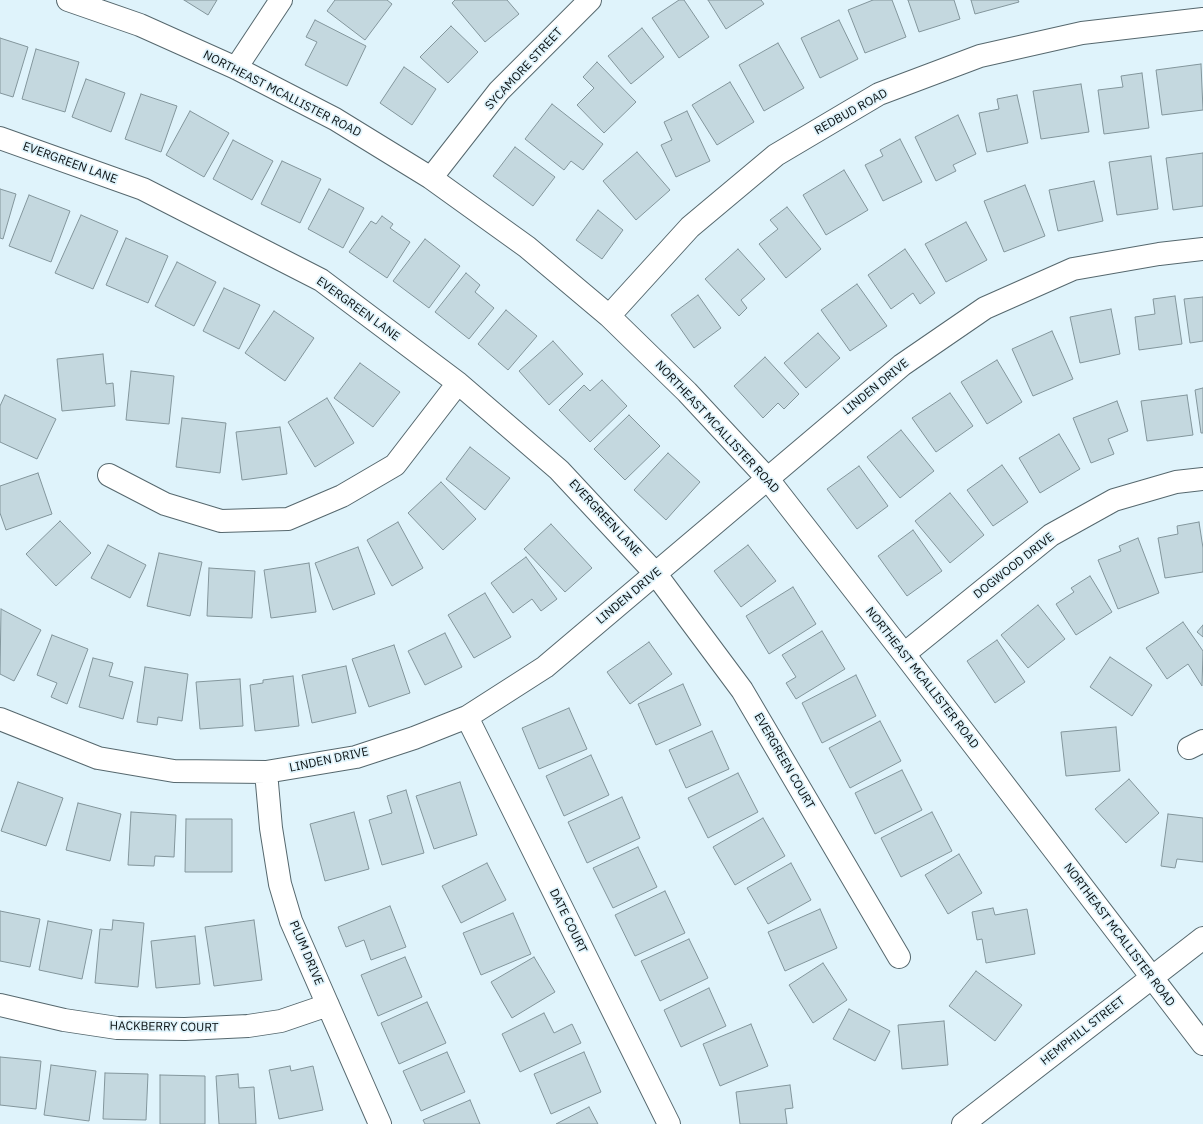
<!DOCTYPE html>
<html>
<head>
<meta charset="utf-8">
<style>
	body { margin:0 }
	canvas { display:block; background:#dff3fb }
</style>
</head>
<body>
<canvas width="1203" height="1124"></canvas>
<script>
const g = document.querySelector('canvas').getContext('2d');
g.lineJoin = 'round';
function fill(path, color) { g.fillStyle = color; g.fill(path, 'evenodd'); }
const shape = rows => new Path2D(rows.map(r => 'M' + r).join(''));
function strokePath(path, color, width, dash) { g.strokeStyle = color; g.lineWidth = width; g.lineCap = dash ? 'butt' : 'round'; g.setLineDash(dash || []); g.stroke(path); }
function label(font, color, halo, rows, align = 'center') {
  g.font = font + ' "IBM Plex Sans",sans-serif'; g.lineWidth = 3.5; g.setLineDash([]); g.textBaseline = 'middle'; g.strokeStyle = halo; g.fillStyle = color; for (const [text, x, y, turn = 0] of rows) {
    g.save(); g.translate(x, y); g.rotate((+turn || 0) * Math.PI / 180); g.textAlign = isNaN(turn) ? turn : align; if (halo) g.strokeText(text, 0, 0); g.fillText(text, 0, 0); g.restore();
  }
}
const building = shape([
	[184,0,217,0,208,15,184,0],
	[335,0,387,0,392,4,365,40,327,11,335,0],
	[455,0,507,0,519,14,485,42,452,3,455,0],
	[679,0,684,0,709,37,679,58,652,18,679,0],
	[708,0,761,0,764,4,726,29,708,0],
	[873,0,892,0,906,37,865,53,848,10,873,0],
	[908,0,954,0,960,19,919,32,908,0],
	[971,0,1018,0,1019,2,975,14,971,0],
	[315,20,366,46,347,86,305,65,317,42,306,37,315,20],
	[839,20,858,59,820,78,801,38,839,20],
	[451,26,478,52,448,83,420,57,451,26],
	[642,28,664,57,631,84,608,56,642,28],
	[0,38,28,47,13,97,0,93,0,38],
	[778,43,804,88,764,111,739,65,778,43],
	[36,49,79,62,65,112,22,99,36,49],
	[597,62,636,102,604,133,577,105,594,88,583,77,597,62],
	[1201,64,1203,110,1162,115,1156,70,1201,64],
	[404,67,436,89,412,125,380,103,404,67],
	[1142,73,1149,128,1104,134,1098,90,1123,87,1121,76,1142,73],
	[86,79,125,93,111,132,72,117,86,79],
	[730,82,754,122,717,145,692,105,730,82],
	[1081,84,1089,132,1041,139,1033,91,1081,84],
	[141,94,177,106,161,152,125,139,141,94],
	[1017,95,1028,143,987,152,979,113,999,109,997,99,1017,95],
	[552,104,603,144,583,170,571,161,564,170,525,139,552,104],
	[190,111,229,133,204,177,166,155,190,111],
	[687,111,710,161,676,177,661,145,672,140,664,122,687,111],
	[958,115,976,154,953,165,956,171,936,181,915,137,958,115],
	[900,139,922,182,883,201,865,165,883,156,880,150,900,139],
	[233,140,273,161,252,200,213,179,233,140],
	[515,147,555,177,533,206,493,176,515,147],
	[637,152,670,190,636,220,603,181,637,152],
	[1203,153,1203,206,1173,210,1166,158,1203,153],
	[1151,156,1158,209,1117,215,1109,162,1151,156],
	[282,161,321,179,300,223,261,204,282,161],
	[844,170,868,210,826,235,803,195,844,170],
	[1094,181,1103,221,1058,231,1049,190,1094,181],
	[1025,185,1045,236,1004,252,984,201,1025,185],
	[0,189,16,194,3,239,0,238,0,189],
	[329,189,364,208,343,248,308,229,329,189],
	[29,195,70,211,51,262,9,246,29,195],
	[787,207,821,249,786,278,759,244,778,229,770,220,787,207],
	[598,210,623,230,602,259,576,240,598,210],
	[81,215,118,231,93,289,55,273,81,215],
	[382,216,393,224,390,228,410,242,387,278,349,252,371,221,376,224,382,216],
	[966,222,987,260,946,282,925,244,966,222],
	[126,238,168,256,148,303,106,285,126,238],
	[425,239,460,266,429,308,393,281,425,239],
	[738,249,765,279,741,300,747,308,739,316,705,279,738,249],
	[905,249,935,293,920,304,913,293,891,309,868,275,905,249],
	[177,262,216,282,194,326,155,306,177,262],
	[466,273,480,285,475,292,494,308,469,339,435,312,466,273],
	[857,284,887,326,850,351,821,310,857,284],
	[224,288,260,305,239,349,203,331,224,288],
	[698,295,721,328,694,348,671,315,698,295],
	[1175,296,1182,344,1139,350,1135,317,1155,314,1153,299,1175,296],
	[1203,297,1203,341,1190,343,1184,299,1203,297],
	[1111,309,1120,354,1080,363,1070,317,1111,309],
	[506,310,537,336,508,370,478,344,506,310],
	[274,311,314,338,285,381,245,353,274,311],
	[1052,331,1073,379,1033,396,1012,349,1052,331],
	[818,333,840,358,806,388,784,363,818,333],
	[553,341,583,374,549,405,519,371,553,341],
	[103,354,106,384,113,383,115,406,62,411,57,359,103,354],
	[765,357,799,394,784,409,778,403,763,418,734,386,765,357],
	[997,360,1022,402,987,424,961,382,997,360],
	[360,363,400,392,373,427,334,398,360,363],
	[131,371,174,376,169,424,126,420,131,371],
	[602,380,627,406,590,442,559,410,584,385,590,391,602,380],
	[1203,388,1203,433,1201,433,1195,390,1203,388],
	[950,393,973,426,936,452,912,418,950,393],
	[5,395,56,419,37,459,0,442,0,406,5,395],
	[1187,395,1193,435,1147,441,1141,401,1187,395],
	[327,398,354,443,315,467,288,422,327,398],
	[1117,401,1128,431,1108,439,1114,454,1091,463,1073,418,1117,401],
	[629,415,660,446,625,480,594,449,629,415],
	[182,418,226,423,220,473,176,467,182,418],
	[280,427,287,474,242,480,236,432,280,427],
	[901,430,934,471,900,498,867,457,901,430],
	[1059,434,1080,469,1040,493,1019,458,1059,434],
	[470,447,510,478,485,510,446,479,470,447],
	[668,453,700,482,666,520,634,490,668,453],
	[1002,465,1028,502,993,526,967,490,1002,465],
	[859,466,888,506,857,529,827,489,859,466],
	[38,473,52,514,6,530,0,513,0,486,38,473],
	[441,482,476,519,443,550,408,513,441,482],
	[950,493,984,535,950,563,915,521,950,493],
	[60,521,91,553,56,586,26,554,60,521],
	[398,522,423,568,392,586,367,540,398,522],
	[1199,522,1203,548,1203,572,1165,578,1158,538,1178,534,1177,526,1199,522],
	[551,524,592,568,565,592,524,549,551,524],
	[913,530,942,571,907,596,878,556,913,530],
	[1138,538,1159,593,1118,609,1098,560,1121,551,1119,546,1138,538],
	[108,545,146,565,130,598,91,578,108,545],
	[748,545,776,581,741,607,714,571,748,545],
	[358,547,375,594,333,610,315,563,358,547],
	[159,553,202,562,190,616,147,606,159,553],
	[526,557,557,599,541,611,532,599,513,613,491,583,526,557],
	[309,563,316,612,271,618,264,570,309,563],
	[209,568,255,571,252,618,207,616,209,568],
	[1090,576,1112,612,1076,635,1056,604,1074,592,1071,588,1090,576],
	[793,587,816,624,769,654,746,616,793,587],
	[485,593,511,637,474,658,448,615,485,593],
	[1038,605,1065,639,1028,668,1001,635,1038,605],
	[1,609,41,630,14,681,0,674,1,609],
	[1183,622,1203,651,1202,686,1188,664,1167,679,1146,648,1183,622],
	[1203,625,1203,637,1197,632,1203,625],
	[822,631,845,669,796,699,786,683,796,677,782,655,822,631],
	[445,633,462,667,425,685,408,651,445,633],
	[52,635,88,649,67,704,51,697,57,683,37,675,52,635],
	[997,640,1025,682,995,703,967,661,997,640],
	[649,642,672,674,630,704,607,672,649,642],
	[394,645,410,693,369,707,352,659,394,645],
	[1110,657,1152,685,1132,716,1090,687,1110,657],
	[93,658,113,663,109,676,133,682,123,719,79,707,93,658],
	[346,666,356,713,312,723,302,675,346,666],
	[145,667,188,674,182,721,158,717,157,725,137,722,145,667],
	[856,675,876,716,822,743,802,703,856,675],
	[293,676,299,726,255,731,250,685,263,683,263,680,293,676],
	[240,679,243,726,200,729,196,682,240,679],
	[683,684,701,725,656,745,638,704,683,684],
	[569,708,587,749,539,769,522,728,569,708],
	[880,721,901,761,850,788,829,748,880,721],
	[1116,727,1120,771,1066,776,1061,732,1116,727],
	[712,731,729,769,686,788,669,750,712,731],
	[591,755,609,795,564,816,546,776,591,755],
	[902,770,922,810,875,834,855,793,902,770],
	[738,773,758,812,708,838,688,798,738,773],
	[1129,779,1159,813,1126,843,1095,809,1129,779],
	[18,782,63,798,46,846,1,831,18,782],
	[460,782,477,835,434,849,416,796,460,782],
	[406,790,424,853,382,865,369,820,392,813,387,796,406,790],
	[622,797,640,838,587,863,568,822,622,797],
	[78,803,121,814,110,861,66,850,78,803],
	[131,812,176,815,174,857,155,856,154,866,128,865,131,812],
	[354,812,369,869,325,881,310,824,354,812],
	[932,812,952,851,901,877,881,838,932,812],
	[1168,814,1203,818,1203,862,1177,859,1175,868,1161,866,1168,814],
	[763,818,785,856,735,885,713,847,763,818],
	[186,819,232,819,232,872,185,872,186,819],
	[638,847,657,887,613,908,593,868,638,847],
	[959,854,982,893,948,914,925,875,959,854],
	[487,863,506,900,461,923,442,886,487,863],
	[791,863,811,900,768,924,747,888,791,863],
	[665,891,685,933,635,956,615,915,665,891],
	[390,906,406,947,371,960,364,940,346,947,338,927,390,906],
	[993,908,995,915,1027,909,1035,954,986,963,982,939,977,940,972,912,993,908],
	[820,909,837,948,785,971,768,932,820,909],
	[0,911,40,919,30,967,0,961,0,911],
	[513,913,531,954,481,975,463,933,513,913],
	[113,920,144,923,138,987,95,983,100,929,112,930,113,920],
	[254,920,262,980,214,986,205,927,254,920],
	[48,921,92,930,82,979,39,970,48,921],
	[195,936,200,984,156,988,151,941,195,936],
	[689,939,708,978,660,1001,641,961,689,939],
	[405,957,422,997,378,1016,361,975,405,957],
	[534,957,555,992,512,1018,491,982,534,957],
	[823,963,847,1000,813,1023,789,985,823,963],
	[976,971,1022,1005,995,1041,949,1006,976,971],
	[709,988,726,1026,681,1047,664,1010,709,988],
	[427,1002,446,1043,399,1064,381,1023,427,1002],
	[849,1009,890,1031,875,1061,833,1039,849,1009],
	[544,1013,554,1033,572,1024,581,1043,520,1072,502,1034,544,1013],
	[944,1021,948,1065,902,1069,898,1025,944,1021],
	[751,1024,768,1066,720,1086,703,1044,751,1024],
	[447,1052,465,1092,421,1111,403,1071,447,1052],
	[584,1052,601,1092,551,1114,534,1074,584,1052],
	[0,1057,41,1061,36,1109,0,1105,0,1057],
	[51,1065,96,1071,89,1121,44,1115,51,1065],
	[290,1066,291,1071,313,1066,323,1110,279,1119,269,1070,290,1066],
	[105,1073,148,1074,146,1120,103,1119,105,1073],
	[238,1074,239,1088,254,1087,256,1124,219,1124,216,1076,238,1074],
	[160,1075,205,1076,205,1124,160,1124,160,1075],
	[790,1085,793,1108,785,1109,787,1124,740,1124,736,1092,790,1085],
	[470,1100,480,1124,425,1124,423,1120,470,1100],
	[589,1107,598,1124,556,1124,589,1107]
]);
fill(building, '#c4d8df');
strokePath(building, '#83969c', 1);
const minor = shape([
	[68,0,140,25,236,68,335,119,431,178,527,247,609,316,687,392,767,478,904,654,1203,1044],
	[236,68,281,0],
	[0,138,143,189,321,280,458,383,559,470,655,573,742,690,899,957],
	[431,178,499,91,590,0],
	[609,316,690,227,776,155,879,94,980,56,1082,33,1203,19],
	[109,475,165,504,221,521,288,519,342,496,395,465,458,383],
	[904,654,1051,535,1114,500,1176,482,1203,479],
	[467,717,669,1124],
	[0,719,98,758,174,771,266,772,356,757,414,738,467,717,545,667,902,365,985,308,1073,269,1159,254,1203,249],
	[1189,748,1203,741],
	[266,772,271,828,280,884,291,921,380,1124],
	[0,1005,64,1020,117,1028,185,1029,248,1026,281,1021,328,1005],
	[963,1124,1203,938]
]);
strokePath(minor, '#56686e', 24);
strokePath(minor, '#fff', 22);
label('12px', '#091012', '#dff3fb', [
	["SYCAMORE STREET",524,69,-47],
	["NORTHEAST MCALLISTER ROAD",282,94,27],
	["REDBUD ROAD",851,112,-29],
	["EVERGREEN LANE",70,163,20],
	["EVERGREEN LANE",358,309,36],
	["LINDEN DRIVE",876,387,-39],
	["NORTHEAST MCALLISTER ROAD",717,427,47],
	["EVERGREEN LANE",605,518,47],
	["DOGWOOD DRIVE",1014,566,-38],
	["LINDEN DRIVE",629,596,-40],
	["NORTHEAST MCALLISTER ROAD",922,678,52],
	["LINDEN DRIVE",329,760,-12],
	["EVERGREEN COURT",784,761,60],
	["DATE COURT",568,921,64],
	["NORTHEAST MCALLISTER ROAD",1119,935,53],
	["PLUM DRIVE",306,953,67],
	["HACKBERRY COURT",164,1027,1],
	["HEMPHILL STREET",1083,1031,-38]
]);
</script>
</body>
</html>
